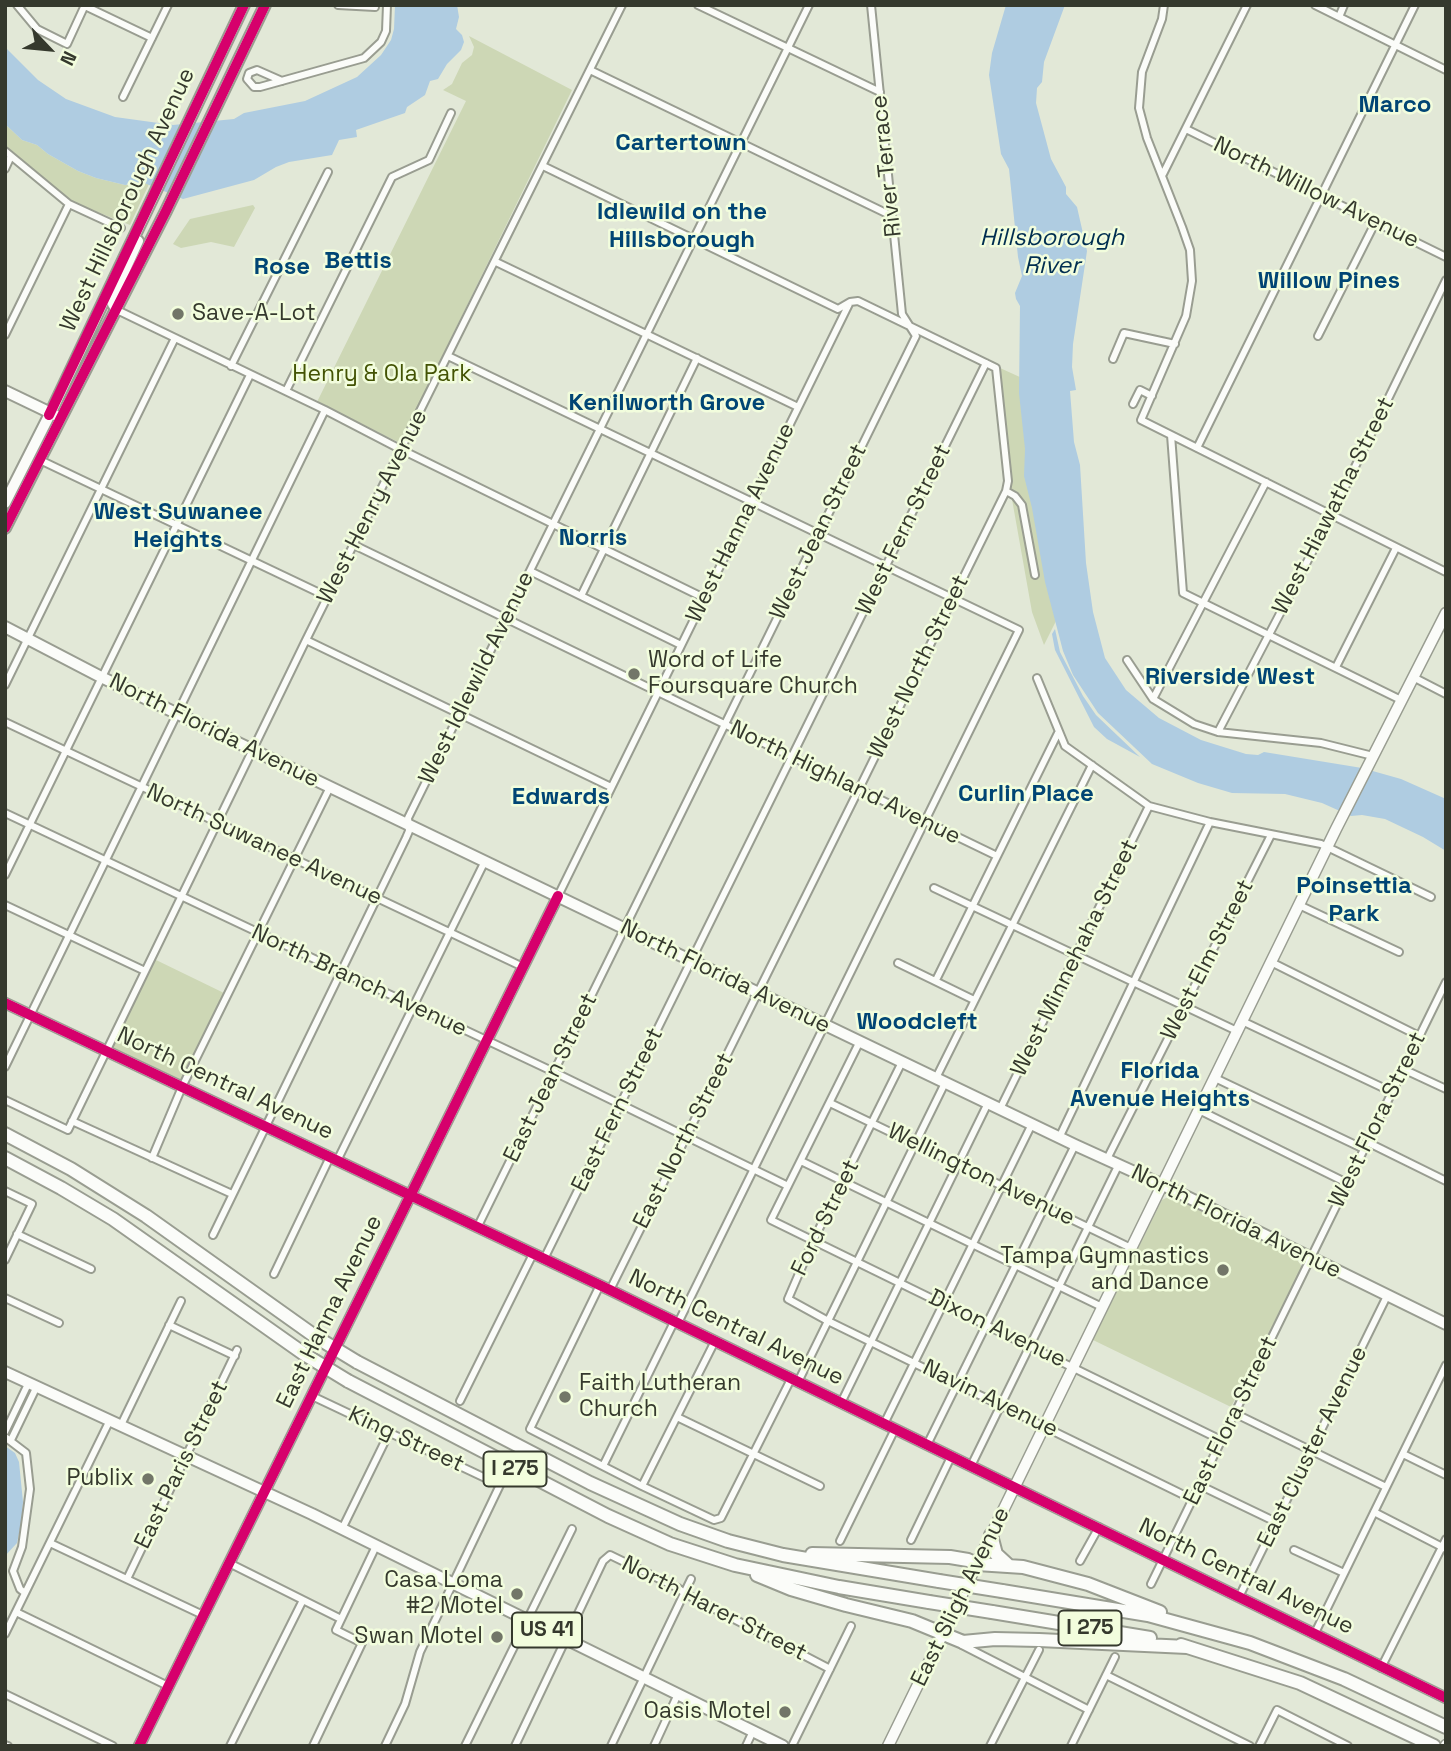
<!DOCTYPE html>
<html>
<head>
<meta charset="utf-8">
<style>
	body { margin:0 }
	#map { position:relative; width:1451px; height:1751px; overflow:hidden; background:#e2e8d7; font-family:"Space Grotesk",sans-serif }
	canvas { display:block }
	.frame { position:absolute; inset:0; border:7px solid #35392d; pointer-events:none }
	.north { position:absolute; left:14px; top:14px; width:70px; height:70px; -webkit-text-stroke:5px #f2fddd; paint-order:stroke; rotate:116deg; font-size:19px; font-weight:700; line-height:28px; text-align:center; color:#35392d }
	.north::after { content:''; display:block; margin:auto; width:24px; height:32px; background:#35392d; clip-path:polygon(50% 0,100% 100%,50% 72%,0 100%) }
</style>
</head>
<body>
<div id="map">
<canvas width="1451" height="1751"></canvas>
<div class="frame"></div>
<div class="north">N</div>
</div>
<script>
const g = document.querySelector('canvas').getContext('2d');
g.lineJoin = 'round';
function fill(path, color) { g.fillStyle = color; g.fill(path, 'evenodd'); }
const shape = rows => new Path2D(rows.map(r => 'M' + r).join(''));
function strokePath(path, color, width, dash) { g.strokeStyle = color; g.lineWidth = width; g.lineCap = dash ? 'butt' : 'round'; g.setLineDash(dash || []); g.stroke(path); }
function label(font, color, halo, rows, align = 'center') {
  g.font = font + ' "Space Grotesk",sans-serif'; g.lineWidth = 5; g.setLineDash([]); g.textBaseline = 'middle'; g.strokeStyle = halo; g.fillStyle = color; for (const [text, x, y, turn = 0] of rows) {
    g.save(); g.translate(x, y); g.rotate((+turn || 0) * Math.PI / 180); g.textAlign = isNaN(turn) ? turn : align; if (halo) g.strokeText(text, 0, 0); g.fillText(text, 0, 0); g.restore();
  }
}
fill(shape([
	[469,36,572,90,400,443,317,402,466,101,443,90,452,84,462,63,472,55,474,47],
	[5,124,22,140,37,145,48,154,78,171,96,178,125,185,133,185,142,182,149,184,130,225,70,201,5,145],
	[253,205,255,208,234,247,211,242,181,248,173,244,190,219],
	[1000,368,1022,378,1057,619,1044,645,1032,612,1010,488],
	[154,959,224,993,182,1081,110,1048],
	[1170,1196,1296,1258,1302,1267,1231,1407,1093,1340,1162,1200]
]), '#cdd7b5');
fill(shape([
	[395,5,457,5,459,17,456,29,462,35,464,42,461,50,447,64,438,79,430,81,425,95,407,107,405,113,356,130,357,137,339,140,332,155,289,162,276,167,254,180,183,199,142,182,125,185,96,178,78,171,48,154,37,145,22,140,5,124,5,47,38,80,66,99,115,117,173,125,234,119,244,113,305,101,357,77,381,55,391,40,394,29],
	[1006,5,1065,5,1044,62,1042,82,1037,88,1036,103,1051,159,1066,187,1066,194,1077,207,1087,251,1073,344,1072,367,1076,390,1070,391,1074,442,1080,465,1086,563,1093,612,1105,658,1126,690,1159,718,1201,740,1246,754,1258,755,1264,752,1362,768,1401,779,1446,799,1446,851,1423,837,1385,819,1362,815,1351,816,1322,803,1285,794,1232,793,1198,783,1152,764,1098,713,1073,675,1063,651,1045,582,1032,508,1024,476,1025,449,1019,393,1020,306,1016,299,1015,293,1022,276,1018,257,1009,169,1001,154,989,75,992,53],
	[1055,629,1060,652,1083,696,1096,715,1140,757,1107,739,1094,727,1055,650,1052,634],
	[5,1446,15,1453,19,1462,23,1502,21,1524,17,1543,5,1556]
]), '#afcce1');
const street = shape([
	[17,5,37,29,67,44,85,5],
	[338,5,375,7],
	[698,5,880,92],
	[1164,5,1162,19,1142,72,1139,108,1147,138,1182,227,1190,250,1192,281,1186,316,1141,420,1446,572],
	[1315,5,1446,70],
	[85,6,152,38],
	[1339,17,1344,5],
	[590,70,892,216],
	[282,81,257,70,249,73,247,79,254,87,260,87,364,58,381,42,386,31,387,5],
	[123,97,168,5],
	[1186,129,1446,257],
	[5,151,69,204,121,228],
	[543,166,838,309,850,302,858,301,996,368,1008,481,1006,491,859,789,610,1290],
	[5,169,11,156],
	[1163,174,1247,5],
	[496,262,798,407],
	[117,310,325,410,402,450,704,598],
	[5,335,69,204],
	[1318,336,1375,223],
	[448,356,1019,630,678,1323],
	[1113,359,1124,333,1175,344],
	[231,366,328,172],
	[286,391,392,177,429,160,451,113],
	[1133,404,1140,390,1152,396],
	[1171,435,1183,593,1401,700],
	[1197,448,1415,5],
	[40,460,328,597],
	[1006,491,1015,496,1022,505,1035,575],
	[354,545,997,856],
	[530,571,681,645],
	[581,596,697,358],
	[306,640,611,787],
	[1127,660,1153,699,1194,724,1218,732,1321,743,1373,756],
	[1336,667,1396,548],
	[1413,677,1446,694],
	[1037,678,1065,746,1149,806,1210,822,1321,844,1431,897],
	[5,685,175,338],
	[1153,699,1266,482],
	[5,722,523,967],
	[1218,732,1331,516,1446,280],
	[5,813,554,1072,788,1186],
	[5,875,250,375],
	[934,888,1237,1031],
	[558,896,849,304],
	[5,905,145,971],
	[1299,905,1399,952],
	[1271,962,1419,1036],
	[898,963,974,1000],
	[936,980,1058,733],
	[1242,1021,1392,1092],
	[860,1041,771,1220,1221,1440],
	[902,1062,813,1241,788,1299,828,1321,1192,1499],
	[5,1067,325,410],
	[1403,1069,1446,1089],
	[936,1078,1092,765],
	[1215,1078,1364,1149],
	[5,1100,68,1130,306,640,622,5],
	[830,1103,1131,1248],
	[1000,1109,1149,806],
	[1199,1110,1347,1183],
	[72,1121,232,1194],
	[1059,1138,1210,822],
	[1367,1142,1446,1181],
	[152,1158,182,1087,330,787],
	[1107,1159,1271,835],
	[337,1161,485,861],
	[801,1161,1102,1307],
	[5,1191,32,1204,5,1260],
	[477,1228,916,336,902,314,871,5],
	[17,1234,91,1269],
	[213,1235,406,838,409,831,408,818,809,5],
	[544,1259,986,363],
	[274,1274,330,1157],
	[600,1285,530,1429,642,1486,714,1520,721,1518,791,1379],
	[5,1298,59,1323],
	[169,1325,235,1356],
	[798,1382,945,1083],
	[312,1396,500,1485,420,1652,405,1704,385,1746],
	[460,1401,533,1254],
	[841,1403,988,1103],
	[1234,1413,1386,1487],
	[677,1417,820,1486],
	[884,1424,1032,1124],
	[121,1425,181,1301],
	[5,1432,29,1382],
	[5,1437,26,1453,30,1489,22,1547,13,1571,20,1589,25,1593],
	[11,1440,37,1386],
	[927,1445,1075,1145],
	[1403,1454,1446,1475],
	[603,1466,674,1322],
	[971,1466,1119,1164],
	[1199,1485,1276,1522],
	[642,1486,715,1341],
	[1374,1512,1446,1549],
	[342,1529,389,1433],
	[911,1540,951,1457],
	[840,1541,895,1429],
	[50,1543,203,1615],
	[1294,1550,1344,1573],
	[1080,1561,1099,1527],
	[229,1563,341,1619],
	[127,1579,237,1350],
	[1151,1584,1446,982],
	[1239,1597,1387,1296],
	[16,1612,168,1686],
	[5,1634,110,1420],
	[1314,1635,1446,1365],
	[962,1645,1089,1710],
	[1381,1668,1446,1539],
	[1106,1675,1250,1746],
	[5,1694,113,1746],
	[5,1745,8,1746],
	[230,1746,303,1600],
	[313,1746,362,1643,336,1630,376,1546],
	[465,1746,572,1529],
	[515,1746,603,1561,610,1555,678,1588,684,1593,830,1669],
	[611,1746,691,1579],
	[654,1746,678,1694],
	[746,1746,753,1731],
	[792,1746,851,1626],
	[990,1746,1039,1650],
	[1071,1746,1115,1657],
	[1259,1746,1277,1710,1348,1746]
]);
const secondary = shape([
	[5,1003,610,1290,1446,1698],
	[139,1746,558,896],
	[888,1746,1336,829,1446,613],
	[1446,1746,1446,1745]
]);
const primary = shape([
	[117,310,113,304,113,296,138,241],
	[5,391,55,415],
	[5,503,51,412,244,5],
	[5,528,166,211,265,5],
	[5,627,101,677,1075,1145,1163,1185,1446,1324],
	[5,1372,312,1514,783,1746]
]);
const highway = shape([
	[5,1134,71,1169,146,1216,316,1337],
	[5,1158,61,1188,113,1219,307,1356],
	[357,1362,590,1483,680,1524,728,1541,783,1555,939,1581],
	[348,1381,608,1516,670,1544,735,1565,839,1587,929,1602],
	[991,1535,996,1554,1008,1565],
	[812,1554,950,1557,968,1560,977,1564,1023,1567,1088,1584,1160,1612],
	[757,1575,791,1589,846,1605,912,1621,963,1642,995,1639,1039,1640,1187,1647],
	[1002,1591,1148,1615,1250,1643,1344,1679,1446,1727],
	[992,1612,1150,1638],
	[1181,1645,1300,1683,1434,1746]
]);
strokePath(street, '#999d91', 10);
strokePath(secondary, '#999d91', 13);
strokePath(primary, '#999d91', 14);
strokePath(highway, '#999d91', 16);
strokePath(street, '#fbfcf9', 6);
strokePath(secondary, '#fbfcf9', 10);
strokePath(primary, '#fbfcf9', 10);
strokePath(highway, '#fbfcf9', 12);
const highwayBridge = shape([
	[316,1337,357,1362],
	[307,1356,348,1381],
	[939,1581,1002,1591],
	[929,1602,992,1612]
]);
strokePath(highwayBridge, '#999d91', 16, []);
strokePath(highwayBridge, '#fbfcf9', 12);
strokePath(shape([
	[49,415,244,5],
	[5,528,166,211,265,5],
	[5,1003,610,1290,1446,1698],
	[139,1746,558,896]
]), '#d6006c', 10);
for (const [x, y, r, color] of [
	[178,314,7,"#727668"],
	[634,674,7,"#727668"],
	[1223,1270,7,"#727668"],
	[565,1397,7,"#727668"],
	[148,1479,7,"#727668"],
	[517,1594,7,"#727668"],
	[497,1637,7,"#727668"],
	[785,1712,7,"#727668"]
]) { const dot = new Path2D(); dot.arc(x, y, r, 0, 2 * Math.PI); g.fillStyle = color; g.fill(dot); strokePath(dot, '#f2fddd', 2.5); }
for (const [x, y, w] of [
	[515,1469,63],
	[1090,1628,63],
	[547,1630,70]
]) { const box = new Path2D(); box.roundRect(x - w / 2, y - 17.5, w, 35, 5); g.fillStyle = '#f2fddd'; g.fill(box); strokePath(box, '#35392d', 2); }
label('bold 21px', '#35392d', null, [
	["I 275",515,1469],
	["I 275",1090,1628],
	["US 41",547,1630]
]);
label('23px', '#35392d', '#f2fddd', [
	["River Terrace",887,166,-96],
	["North Willow Avenue",1316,193,26],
	["West Hillsborough Avenue",128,200,-65],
	["West Hiawatha Street",1334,506,-63],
	["West Henry Avenue",373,507,-63],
	["West Hanna Avenue",741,523,-64],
	["West Fern Street",904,530,-64],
	["West Jean Street",819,532,-64],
	["West North Street",919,667,-64],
	["West Idlewild Avenue",477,678,-64],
	["North Florida Avenue",214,731,26],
	["North Highland Avenue",845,783,26],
	["North Suwanee Avenue",264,845,25],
	["West Minnehaha Street",1075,958,-64],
	["West Elm Street",1208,960,-63],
	["North Florida Avenue",725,977,26],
	["North Branch Avenue",359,981,25],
	["East Jean Street",551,1078,-64],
	["North Central Avenue",225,1084,25],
	["East Fern Street",618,1110,-64],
	["West Flora Street",1378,1120,-64],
	["East North Street",684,1141,-63],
	["Wellington Avenue",981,1175,26],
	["Ford Street",826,1218,-64],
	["North Florida Avenue",1236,1222,26],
	["East Hanna Avenue",330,1312,-64],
	["North Central Avenue",736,1328,26],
	["Dixon Avenue",997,1329,26],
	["Navin Avenue",990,1399,26],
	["East Flora Street",1231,1421,-64],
	["King Street",406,1440,25],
	["East Cluster Avenue",1313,1447,-64],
	["East Paris Street",182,1465,-64],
	["North Central Avenue",1246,1577,26],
	["East Sligh Avenue",961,1597,-64],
	["North Harer Street",714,1609,27]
]);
label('23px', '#35392d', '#f2fddd', [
	["Save-A-Lot",192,314,"left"],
	["Word of Life",648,661,"left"],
	["Foursquare Church",648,687,"left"],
	["Tampa Gymnastics",1209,1257],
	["and Dance",1209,1283],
	["Faith Lutheran",579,1384,"left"],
	["Church",579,1410,"left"],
	["Publix",134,1479],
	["Casa Loma",503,1581],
	["#2 Motel",503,1607],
	["Swan Motel",483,1637],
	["Oasis Motel",771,1712]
], 'right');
label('23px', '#435304', '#f2fddd', [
	["Henry & Ola Park",382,375]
]);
label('bold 24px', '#004574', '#f2fddd', [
	["Marco",1395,105],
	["Cartertown",681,143],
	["Idlewild on the",682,212],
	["Hillsborough",682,240],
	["Bettis",358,261],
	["Rose",282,267],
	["Willow Pines",1329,281],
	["Kenilworth Grove",667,403],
	["West Suwanee",178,512],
	["Heights",178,540],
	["Norris",593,538],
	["Riverside West",1230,677],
	["Curlin Place",1026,794],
	["Edwards",561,797],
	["Poinsettia",1354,886],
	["Park",1354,914],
	["Woodcleft",917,1022],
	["Florida",1160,1071],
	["Avenue Heights",1160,1099]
]);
label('italic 24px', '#002e50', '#f2fddd', [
	["Hillsborough",1052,238],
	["River",1052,266]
]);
</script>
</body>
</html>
